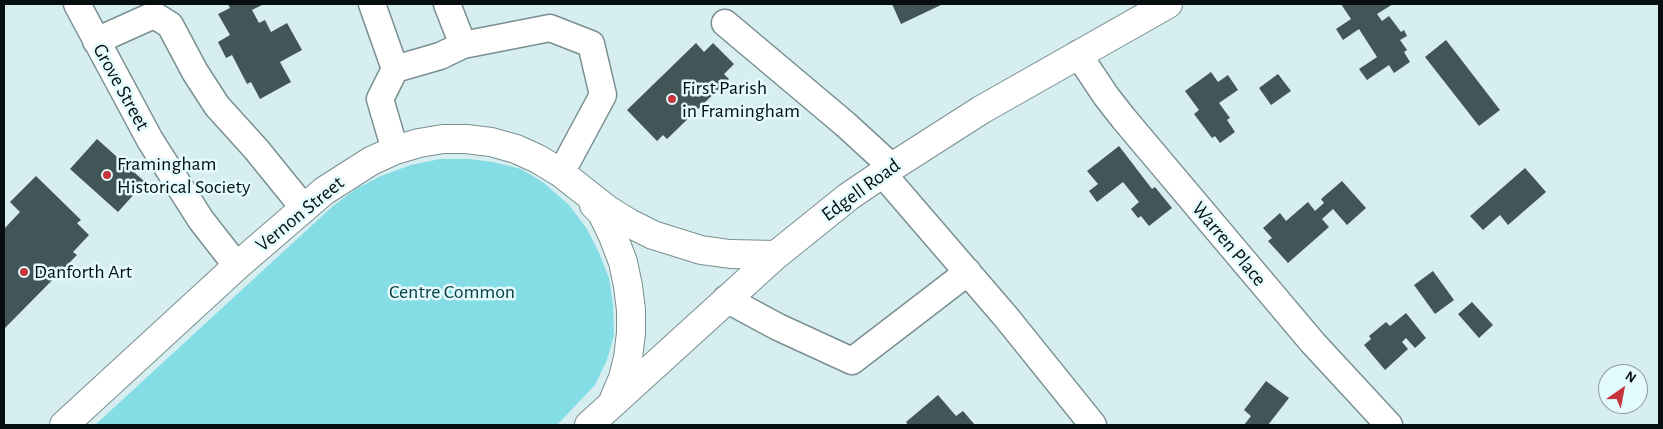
<!DOCTYPE html>
<html>
<head>
<meta charset="utf-8">
<style>
	body { margin:0 }
	#map { position:relative; width:1663px; height:429px; overflow:hidden; background:#d6eef0; font-family:"Alegreya Sans",sans-serif }
	canvas { display:block }
	.frame { position:absolute; inset:0; border:5px solid #060e0f; pointer-events:none }
	.north { position:absolute; left:1598px; top:364px; width:50px; height:50px; box-sizing:border-box; background:#e3fbfd; border:1px solid #8b9c9e; border-radius:50%; rotate:33deg; font-size:14px; font-weight:700; line-height:20px; text-align:center; color:#060e0f }
	.north::after { content:''; display:block; margin:auto; width:18px; height:22px; background:#c5363c; clip-path:polygon(50% 0,100% 100%,50% 72%,0 100%) }
</style>
</head>
<body>
<div id="map">
<canvas width="1663" height="429"></canvas>
<div class="frame"></div>
<div class="north">N</div>
</div>
<script>
const g = document.querySelector('canvas').getContext('2d');
g.lineJoin = 'round';
function fill(path, color) { g.fillStyle = color; g.fill(path, 'evenodd'); }
const shape = rows => new Path2D(rows.map(r => 'M' + r).join(''));
function strokePath(path, color, width, dash) { g.strokeStyle = color; g.lineWidth = width; g.lineCap = dash ? 'butt' : 'round'; g.setLineDash(dash || []); g.stroke(path); }
function label(font, color, halo, rows, align = 'center') {
  g.font = font + ' "Alegreya Sans",sans-serif'; g.lineWidth = 5; g.setLineDash([]); g.textBaseline = 'middle'; g.strokeStyle = halo; g.fillStyle = color; for (const [text, x, y, turn = 0] of rows) {
    g.save(); g.translate(x, y); g.rotate((+turn || 0) * Math.PI / 180); g.textAlign = isNaN(turn) ? turn : align; if (halo) g.strokeText(text, 0, 0); g.fillText(text, 0, 0); g.restore();
  }
}
fill(shape([
	[440,159,469,159,493,162,521,169,544,183,569,205,587,229,599,253,609,278,613,305,614,335,607,360,595,385,557,425,95,425,333,206,356,189,381,176,411,165]
]), '#84dce4');
fill(shape([
	[228,4,264,4,252,10,259,23,265,20,271,32,287,23,302,50,280,62,291,82,260,99,251,82,247,84,232,55,226,58,218,42,230,35,218,14,230,8],
	[892,4,943,4,901,24],
	[1341,4,1393,4,1377,14,1382,21,1389,16,1401,32,1404,30,1407,36,1400,40,1407,50,1404,52,1410,62,1394,73,1389,65,1367,80,1359,69,1377,57,1359,29,1343,40,1336,29,1351,19],
	[1446,40,1500,110,1479,126,1425,57],
	[696,43,704,52,713,43,734,64,724,74,729,79,667,139,663,135,657,141,627,110],
	[1211,72,1218,82,1228,75,1238,90,1219,103,1230,118,1227,120,1235,132,1220,143,1215,136,1212,138,1194,114,1199,110,1185,91],
	[1278,74,1291,91,1271,105,1259,88],
	[97,139,145,182,118,212,70,169],
	[1119,146,1152,189,1155,187,1172,208,1149,226,1141,216,1138,218,1131,209,1139,202,1123,182,1097,202,1089,191,1098,184,1087,171],
	[1525,168,1546,192,1508,225,1500,215,1483,230,1470,216],
	[36,176,81,220,77,223,89,235,73,252,77,255,4,329,4,229,20,212,10,202],
	[1342,181,1366,208,1347,225,1333,209,1322,219,1329,227,1288,263,1268,241,1272,238,1263,228,1280,213,1286,221,1308,202,1315,211,1324,203,1321,199],
	[1433,271,1454,300,1435,314,1414,285],
	[1472,302,1493,325,1479,338,1458,314],
	[1406,313,1426,338,1415,348,1406,338,1402,342,1408,349,1385,370,1364,345,1371,339,1369,336,1386,322,1390,326],
	[1266,381,1289,398,1268,425,1244,425,1251,416,1244,410],
	[938,395,956,416,963,411,975,425,908,425,906,422]
]), '#425658');
const minor = shape([
	[77,4,150,140,201,220,237,266],
	[372,4,395,69,380,99,395,150],
	[447,4,463,45],
	[725,23,845,124,892,167],
	[96,41,154,15,170,25,195,72,217,106,256,149,303,207],
	[1078,54,1106,96,1124,119,1313,343,1389,425],
	[395,69,440,56,463,45,550,28,591,44,603,95,561,173],
	[882,173,1006,317,1093,425],
	[726,299,778,327,852,361,968,272]
]);
const major = shape([
	[594,205,602,213,613,236,623,262,628,286,631,310,631,333,628,358,623,378,614,399],
	[64,425,237,266,324,191,371,161,395,150,419,143,443,139,466,139,491,142,516,149,538,159,561,173,608,210,629,223,653,235,701,250,730,254,776,255],
	[589,425,776,255,848,197,892,167,981,110,1168,4]
]);
strokePath(minor, '#798f91', 29);
strokePath(major, '#798f91', 30);
strokePath(minor, '#fff', 26);
strokePath(major, '#fff', 28);
for (const [x, y, r, color] of [
	[672,99,5,"#c5363c"],
	[107,175,5,"#c5363c"],
	[24,272,5,"#c5363c"]
]) { const dot = new Path2D(); dot.arc(x, y, r, 0, 2 * Math.PI); g.fillStyle = color; g.fill(dot); strokePath(dot, '#e3fbfd', 2); }
label('20px', '#060e0f', '#e3fbfd', [
	["Grove Street",121,87,61],
	["Edgell Road",861,190,-36],
	["Vernon Street",300,214,-39],
	["Warren Place",1229,244,50]
]);
label('20px', '#060e0f', '#e3fbfd', [
	["First Parish",682,88],
	["in Framingham",682,111],
	["Framingham",117,164],
	["Historical Society",117,187],
	["Danforth Art",34,272]
], 'left');
label('20px', '#0a4045', '#e3fbfd', [
	["Centre Common",452,292]
]);
</script>
</body>
</html>
